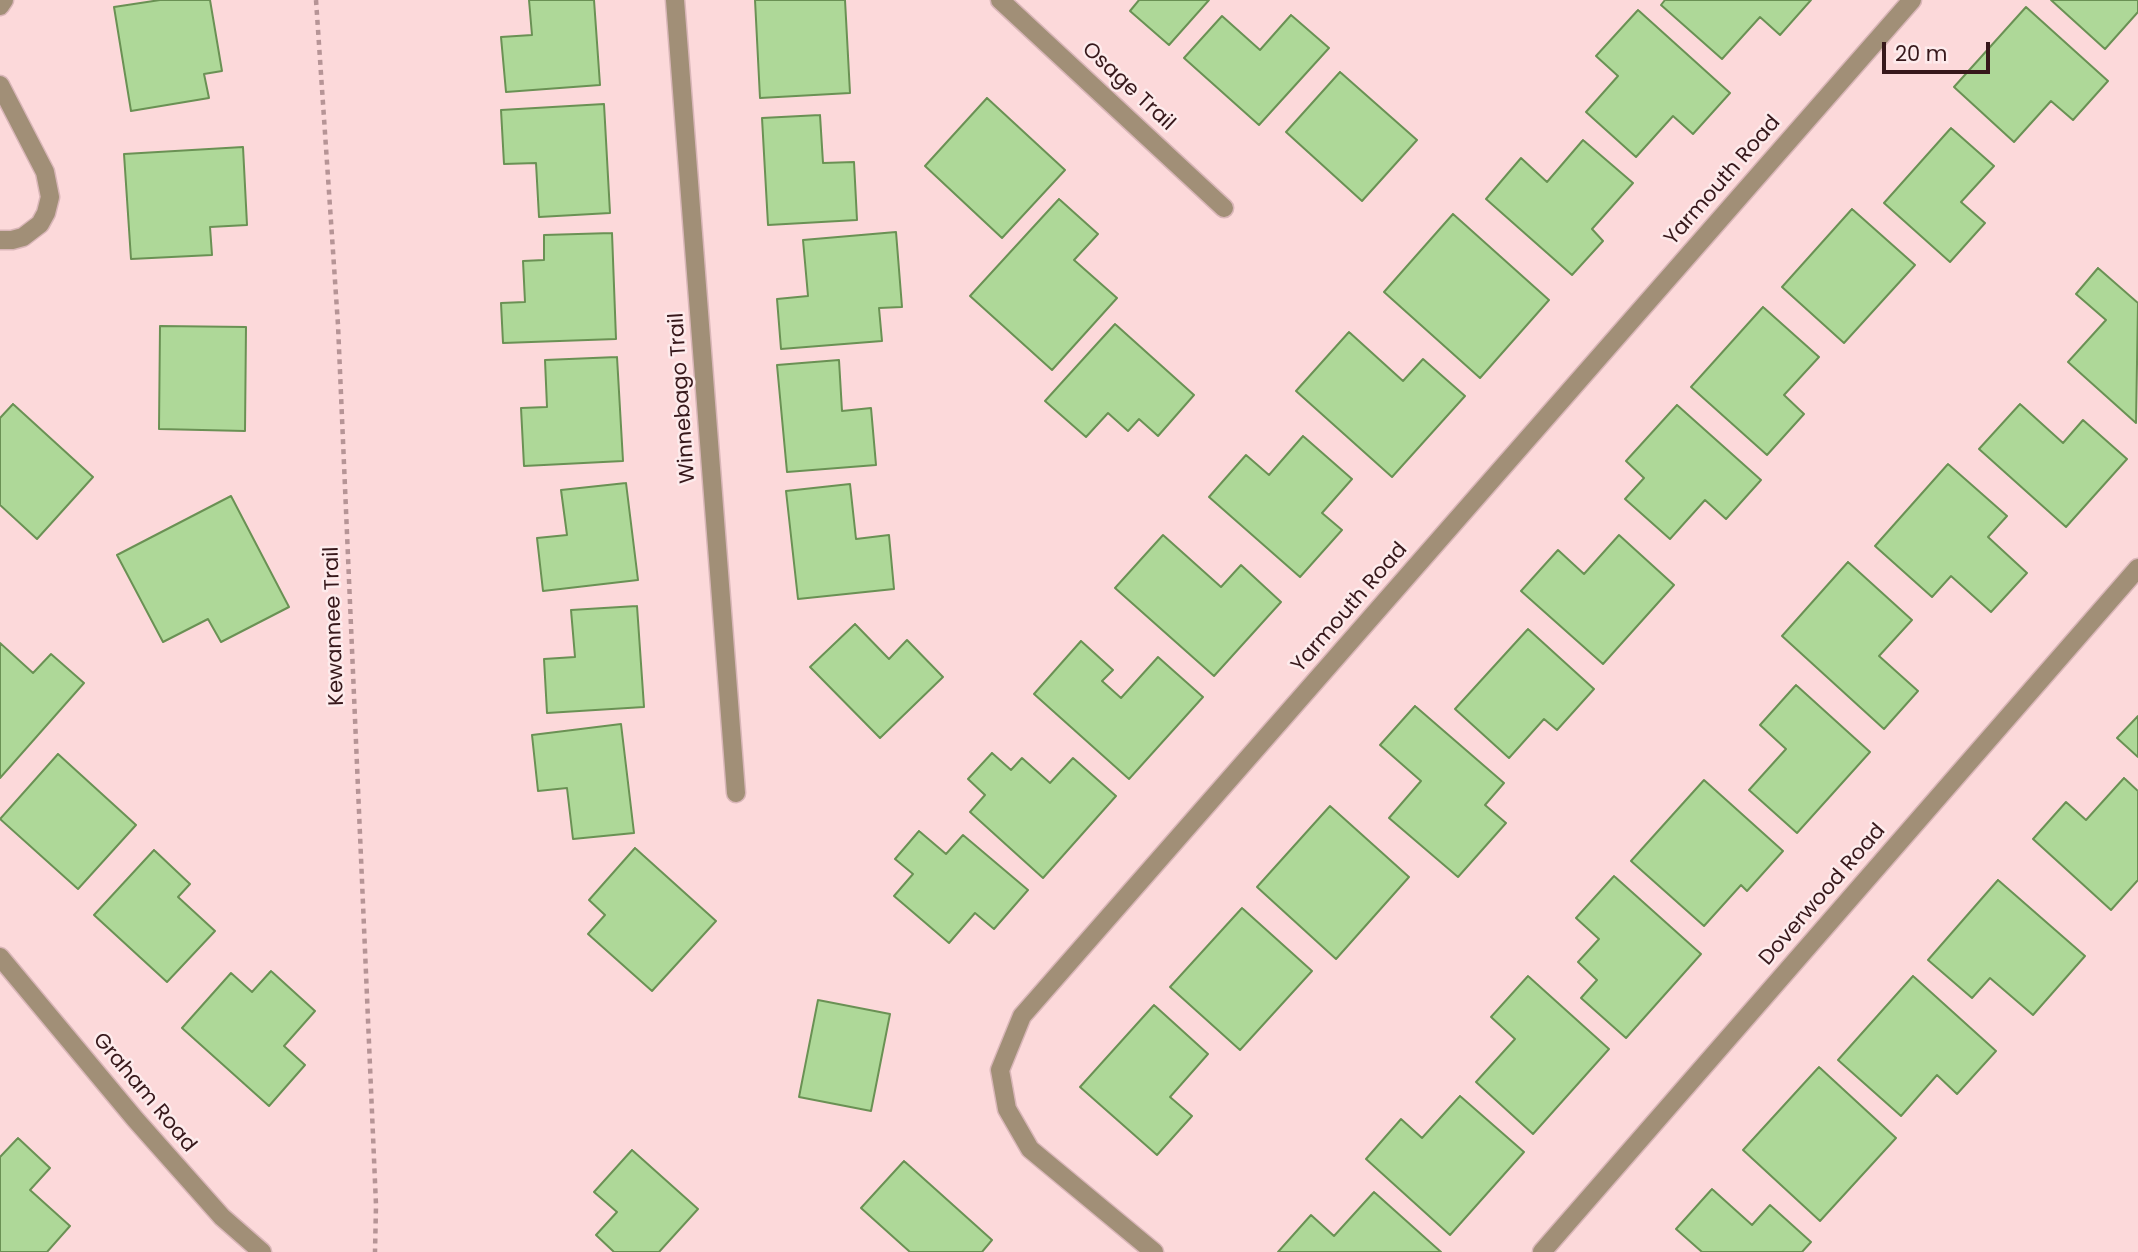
<!DOCTYPE html>
<html>
<head>
<meta charset="utf-8">
<style>
	body { margin:0 }
	#map { position:relative; width:2138px; height:1252px; overflow:hidden; background:#fcd9da; font-family:Poppins,sans-serif }
	canvas { display:block }
	.scale { position:absolute; left:1882px; top:42px; width:108px; height:32px; box-sizing:border-box; border:4px solid #37181b; border-top:0; padding-left:9px; font-size:21px; line-height:24px; white-space:nowrap; color:#37181b; -webkit-text-stroke:5px #fdebec; paint-order:stroke }
</style>
</head>
<body>
<div id="map">
<canvas width="2138" height="1252"></canvas>
<div class="scale">20 m</div>
</div>
<script>
const g = document.querySelector('canvas').getContext('2d');
g.lineJoin = 'round';
function fill(path, color) { g.fillStyle = color; g.fill(path, 'evenodd'); }
const shape = rows => new Path2D(rows.map(r => 'M' + r).join(''));
function strokePath(path, color, width, dash) { g.strokeStyle = color; g.lineWidth = width; g.lineCap = dash ? 'butt' : 'round'; g.setLineDash(dash || []); g.stroke(path); }
function label(font, color, halo, rows, align = 'center') {
  g.font = font + ' Poppins,sans-serif'; g.lineWidth = 5; g.setLineDash([]); g.textBaseline = 'middle'; g.strokeStyle = halo; g.fillStyle = color; for (const [text, x, y, turn = 0] of rows) {
    g.save(); g.translate(x, y); g.rotate((+turn || 0) * Math.PI / 180); g.textAlign = isNaN(turn) ? turn : align; if (halo) g.strokeText(text, 0, 0); g.fillText(text, 0, 0); g.restore();
  }
}
const building = shape([
	[160,0,210,0,222,71,204,74,209,98,131,111,114,7,160,0],
	[529,0,594,0,600,85,506,92,501,37,532,35,529,0],
	[755,0,845,0,850,93,760,98,755,0],
	[1139,0,1209,0,1169,45,1130,11,1139,0],
	[1665,0,1811,0,1780,35,1760,17,1722,59,1661,5,1665,0],
	[2051,0,2138,0,2138,12,2105,49,2051,0],
	[2026,7,2108,81,2073,120,2051,101,2014,142,1954,87,2026,7],
	[1638,10,1730,93,1693,134,1673,116,1636,157,1586,112,1618,76,1596,56,1638,10],
	[1291,15,1329,48,1259,125,1184,58,1222,16,1260,50,1291,15],
	[1340,72,1417,140,1362,201,1286,132,1340,72],
	[987,98,1065,170,1002,238,925,166,987,98],
	[604,104,610,213,539,217,536,163,504,164,501,110,604,104],
	[820,115,823,163,854,162,857,220,768,225,762,118,820,115],
	[1951,128,1994,166,1961,202,1985,223,1950,262,1884,203,1951,128],
	[1583,140,1633,183,1592,229,1603,241,1572,275,1486,199,1521,158,1547,182,1583,140],
	[243,147,247,225,210,227,212,255,131,259,124,154,243,147],
	[1059,199,1098,234,1074,260,1117,298,1052,370,970,296,1059,199],
	[1852,209,1915,265,1844,343,1782,287,1852,209],
	[1453,214,1549,300,1480,378,1384,292,1453,214],
	[896,232,902,307,879,308,882,341,781,349,777,299,808,296,803,240,896,232],
	[612,233,616,339,503,343,501,303,525,302,523,261,544,260,544,235,612,233],
	[2098,268,2138,303,2136,423,2068,362,2106,320,2076,294,2098,268],
	[1763,307,1819,357,1784,395,1804,414,1767,455,1691,387,1763,307],
	[1115,324,1194,395,1158,436,1139,419,1128,431,1108,413,1086,437,1045,401,1115,324],
	[160,326,246,327,245,431,159,429,160,326],
	[1349,332,1403,381,1423,359,1465,396,1392,477,1296,391,1349,332],
	[617,357,623,461,524,466,521,408,547,407,545,360,617,357],
	[839,360,842,411,871,408,876,465,787,472,777,365,839,360],
	[13,404,93,477,37,539,0,505,0,418,13,404],
	[2020,404,2063,443,2083,420,2127,459,2066,527,1979,449,2020,404],
	[1677,405,1761,480,1726,519,1705,500,1670,539,1625,499,1644,478,1626,461,1677,405],
	[1303,436,1352,479,1322,513,1342,530,1300,577,1209,497,1246,455,1269,475,1303,436],
	[1948,464,2007,516,1988,537,2027,573,1991,612,1951,576,1932,597,1875,546,1948,464],
	[626,483,638,580,543,591,537,538,567,535,561,490,626,483],
	[850,484,856,539,889,535,894,589,798,599,786,491,850,484],
	[231,496,289,607,221,642,208,619,163,642,117,555,231,496],
	[1163,535,1221,587,1241,565,1281,602,1214,676,1115,588,1163,535],
	[1619,535,1674,585,1603,664,1521,591,1558,550,1584,574,1619,535],
	[1848,562,1912,620,1879,656,1918,691,1884,729,1782,636,1848,562],
	[637,606,644,707,547,713,544,659,575,657,571,610,637,606],
	[855,624,889,659,907,640,943,677,880,738,810,667,855,624],
	[1528,629,1594,689,1557,730,1544,719,1509,758,1455,709,1528,629],
	[1081,641,1113,670,1102,681,1121,698,1158,657,1203,697,1129,779,1034,694,1081,641],
	[0,643,33,673,51,654,84,683,0,778,0,643],
	[1796,685,1870,752,1797,833,1749,790,1786,749,1760,725,1796,685],
	[1415,706,1504,783,1485,805,1506,823,1458,877,1389,818,1421,781,1380,745,1415,706],
	[2138,716,2138,757,2117,738,2138,716],
	[621,724,634,833,573,839,567,788,538,791,532,735,621,724],
	[992,753,1011,770,1022,758,1050,783,1073,758,1116,796,1043,878,970,812,985,795,968,779,992,753],
	[58,754,136,825,78,889,0,819,58,754],
	[2124,778,2138,791,2138,880,2111,910,2033,839,2066,802,2086,820,2124,778],
	[1704,780,1783,851,1747,891,1741,885,1704,926,1631,861,1704,780],
	[1330,806,1409,877,1336,959,1257,887,1330,806],
	[919,831,946,854,963,835,1028,890,994,929,975,913,949,943,894,896,913,874,895,859,919,831],
	[635,848,716,921,652,991,588,934,605,915,589,900,635,848],
	[154,850,190,884,178,897,215,931,167,982,94,915,154,850],
	[1614,876,1701,954,1626,1038,1581,998,1597,980,1578,962,1599,939,1576,918,1614,876],
	[1998,880,2085,956,2033,1015,1990,978,1972,998,1928,960,1998,880],
	[1242,908,1312,971,1240,1050,1170,987,1242,908],
	[271,971,315,1011,284,1046,305,1065,269,1106,182,1028,231,973,252,992,271,971],
	[1528,976,1609,1049,1533,1134,1476,1082,1515,1039,1491,1017,1528,976],
	[1913,976,1996,1051,1957,1094,1937,1075,1901,1116,1838,1060,1913,976],
	[818,1000,890,1014,871,1111,799,1097,818,1000],
	[1154,1005,1208,1054,1170,1097,1192,1116,1157,1155,1080,1087,1154,1005],
	[1819,1067,1896,1138,1820,1221,1743,1150,1819,1067],
	[1460,1096,1524,1152,1450,1235,1366,1159,1401,1119,1422,1138,1460,1096],
	[18,1138,50,1168,30,1190,70,1226,47,1252,0,1252,0,1157,18,1138],
	[632,1150,698,1209,659,1252,614,1252,596,1235,617,1212,594,1192,632,1150],
	[904,1161,992,1240,982,1252,910,1252,861,1208,904,1161],
	[1712,1189,1752,1225,1770,1205,1811,1242,1802,1252,1702,1252,1676,1229,1712,1189],
	[1374,1192,1441,1252,1278,1252,1311,1215,1334,1236,1374,1192]
]);
fill(building, '#aed898');
strokePath(building, '#6a9154', 2);
const minor = shape([
	[675,0,736,793],
	[1000,0,1224,208],
	[0,6,4,0],
	[0,85,45,172,50,197,46,213,40,224,23,237,12,240,0,240],
	[0,957,135,1119,222,1217,262,1252],
	[1154,1252,1030,1149,1007,1109,1000,1070,1022,1016,1912,0],
	[1542,1252,2138,568]
]);
strokePath(minor, '#d9b6b8', 21);
strokePath(shape([
	[316,0,338,325,376,1205,375,1252]
]), '#b69496', 4.5, [5, 5]);
strokePath(minor, '#a18f77', 18);
label('21px', '#37181b', '#fdebec', [
	["Osage Trail",1128,87,43],
	["Yarmouth Road",1723,181,-49],
	["Winnebago Trail",683,398,-94],
	["Yarmouth Road",1350,608,-49],
	["Kewannee Trail",335,626,-92],
	["Doverwood Road",1823,895,-49],
	["Graham Road",144,1093,50]
]);
</script>
</body>
</html>
